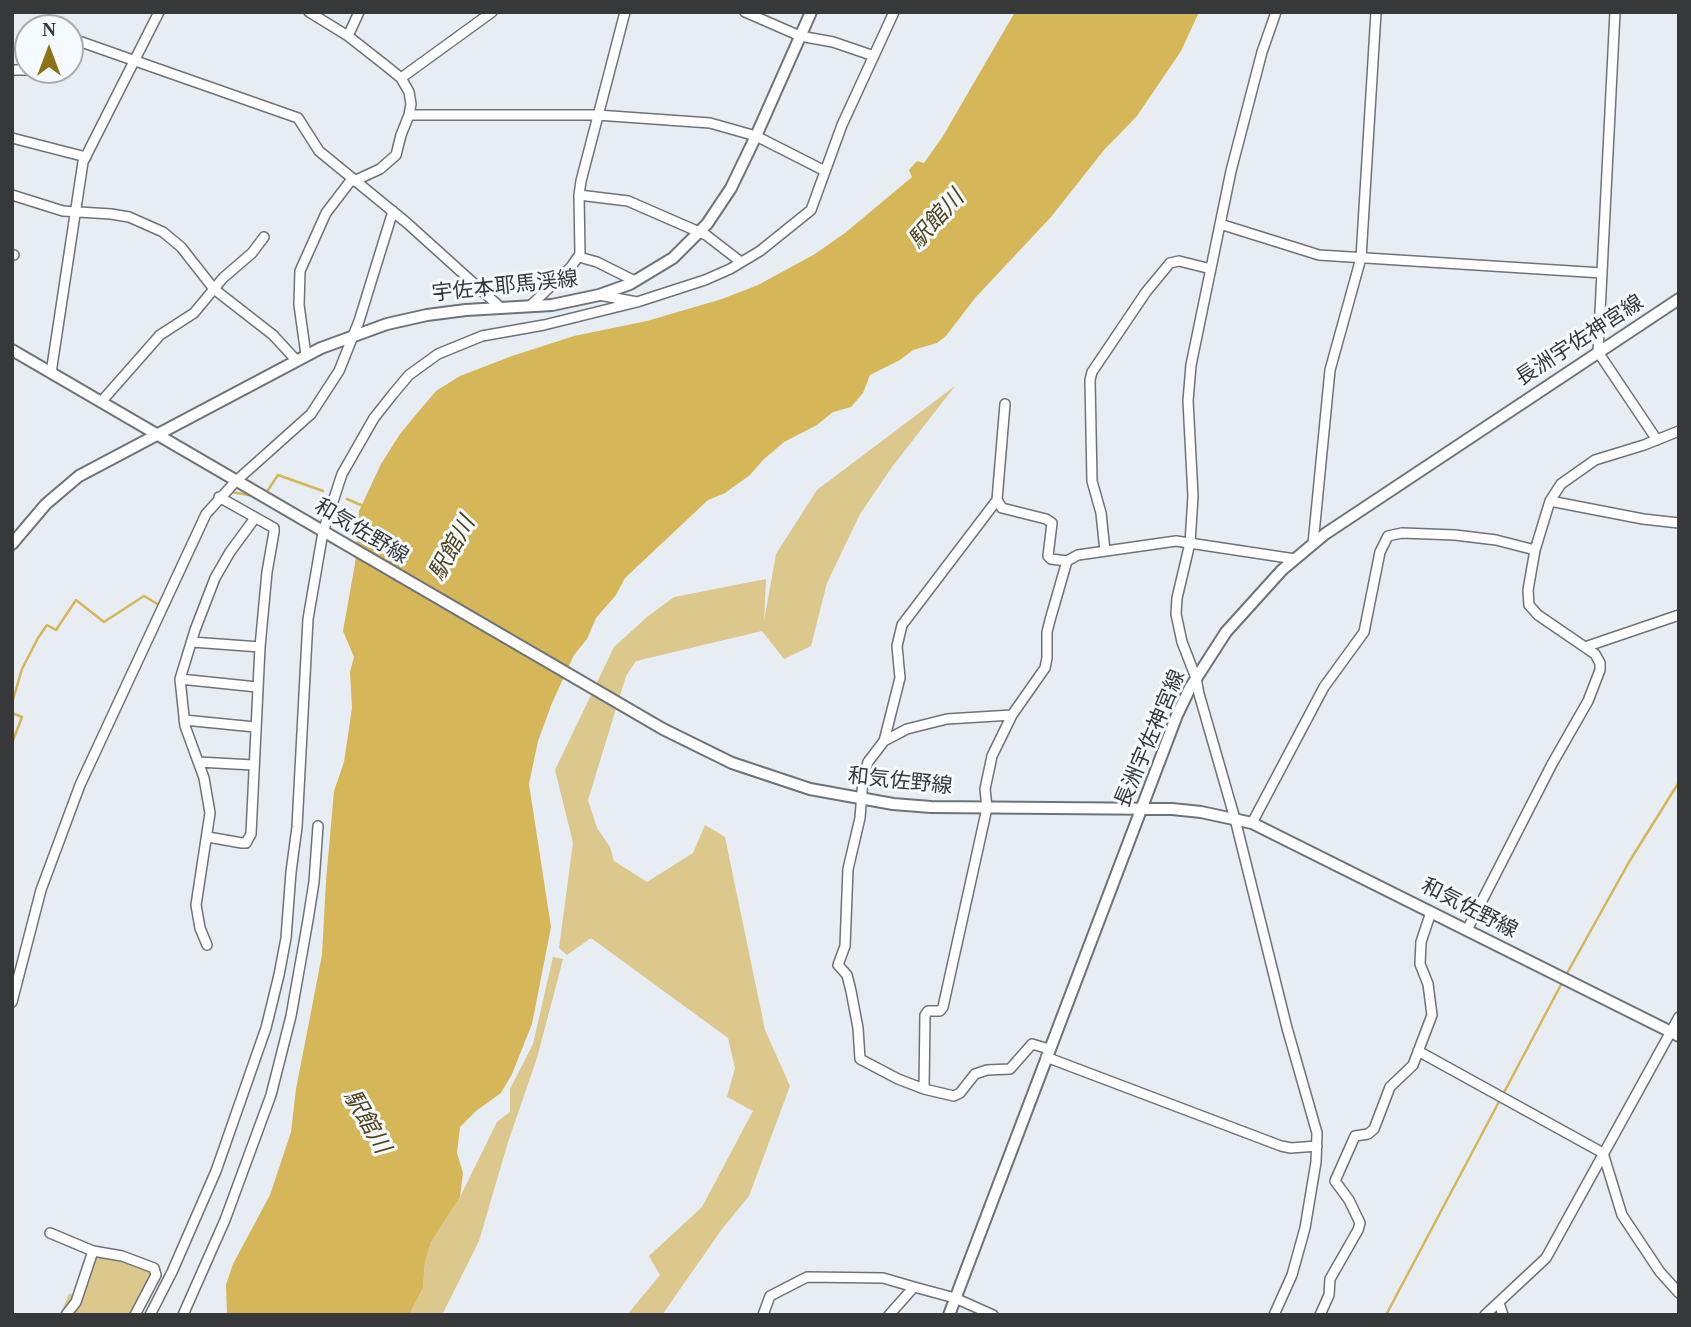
<!DOCTYPE html>
<html>
<head>
<meta charset="utf-8">
<style>
	body { margin:0 }
	#map { position:relative; width:1691px; height:1327px; overflow:hidden; background:#e7edf2; font-family:"Times New Roman",serif }
	canvas { display:block }
	.frame { position:absolute; inset:0; border:14px solid #36383a; pointer-events:none }
	.north { position:absolute; left:14px; top:14px; width:70px; height:70px; box-sizing:border-box; background:#f4faff; border:2px solid #a8acb0; border-radius:50%; rotate:0deg; font-size:19px; font-weight:700; line-height:28px; text-align:center; color:#36383a }
	.north::after { content:''; display:block; margin:auto; width:24px; height:32px; background:#8d7115; clip-path:polygon(50% 0,100% 100%,50% 72%,0 100%) }
</style>
</head>
<body>
<div id="map">
<canvas width="1691" height="1327"></canvas>
<div class="frame"></div>
<div class="north">N</div>
</div>
<script>
const g = document.querySelector('canvas').getContext('2d');
g.lineJoin = 'round';
function fill(path, color) { g.fillStyle = color; g.fill(path, 'evenodd'); }
const shape = rows => new Path2D(rows.map(r => 'M' + r).join(''));
function strokePath(path, color, width, dash) { g.strokeStyle = color; g.lineWidth = width; g.lineCap = dash ? 'butt' : 'round'; g.setLineDash(dash || []); g.stroke(path); }
function label(font, color, halo, rows, align = 'center') {
  g.font = font + ' "Times New Roman","Noto Sans JP",serif'; g.lineWidth = 6; g.setLineDash([]); g.textBaseline = 'middle'; g.strokeStyle = halo; g.fillStyle = color; for (const [text, x, y, turn = 0] of rows) {
    g.save(); g.translate(x, y); g.rotate((+turn || 0) * Math.PI / 180); g.textAlign = isNaN(turn) ? turn : align; if (halo) g.strokeText(text, 0, 0); g.fillText(text, 0, 0); g.restore();
  }
}
fill(shape([
	[955,386,892,467,860,514,827,583,811,646,784,659,762,631,636,661,626,676,588,800,597,828,610,847,614,861,647,882,693,853,705,825,725,837,765,1030,790,1086,749,1196,722,1229,662,1315,627,1315,660,1275,649,1256,702,1207,753,1111,727,1097,735,1068,728,1038,591,938,567,955,559,948,573,843,555,770,614,647,647,617,674,597,766,579,764,621,776,554,817,490],
	[553,957,563,959,537,1058,508,1142,479,1241,442,1315,409,1315,423,1288,425,1262,431,1242,460,1197,497,1122,510,1112,510,1089,533,1044],
	[96,1254,134,1262,154,1273,133,1315,60,1315,69,1294,76,1294]
]), '#dcc78d');
fill(shape([
	[1015,12,1199,12,1181,51,1137,116,1104,150,1051,217,975,298,946,336,937,343,913,350,900,360,870,375,863,393,851,407,833,412,817,425,784,442,763,460,750,475,725,493,708,500,625,578,616,595,596,618,587,639,574,655,552,703,538,741,529,784,551,927,532,1024,512,1074,501,1093,476,1111,460,1127,457,1153,463,1173,460,1197,431,1242,425,1262,423,1288,409,1315,227,1315,226,1285,233,1264,270,1195,291,1132,296,1089,322,955,326,881,334,791,344,762,352,708,350,672,354,657,343,631,355,564,359,511,381,464,400,434,419,411,436,391,460,376,512,356,574,336,647,321,722,299,758,285,815,254,845,233,912,177,909,170,917,161,924,163,943,136]
]), '#d5b658');
strokePath(shape([
	[231,492,255,496],
	[266,493,278,475,323,491],
	[347,499,363,506],
	[205,510,218,494],
	[12,703,22,669,38,638,47,625,56,630,76,600,104,622,144,596,159,605,161,601],
	[12,713,22,717,12,743],
	[1566,975,1629,862,1679,782],
	[1386,1315,1563,981]
]), '#d5b658', 2.5);
const minor = shape([
	[309,12,348,36,385,65,401,78,409,92,411,104,409,115,401,135,396,155,380,169,354,181],
	[745,12,800,36,833,42,874,56],
	[1615,12,1598,352,1657,440],
	[348,36,359,12],
	[70,38,298,118,319,151,407,223,500,307],
	[12,70,35,70],
	[401,78,492,12],
	[409,115,597,115,710,123,756,136,825,171],
	[12,138,86,157],
	[12,195,63,211,111,214,129,217,163,232,181,247,214,289,273,335,296,360],
	[579,195,628,201,706,235,741,262],
	[1220,224,1319,255,1602,273],
	[12,255,14,255],
	[579,257,597,262,635,281],
	[599,295,637,302,705,280,730,269,760,251,811,210,842,125,894,12],
	[530,306,571,267,580,254,579,195,581,181,625,12],
	[306,355,299,305,300,271,326,213,352,179],
	[51,373,83,162,159,12],
	[101,402,160,335,194,313,223,278,252,253,264,237],
	[1005,404,997,500,1002,508,1046,519,1052,523,1048,556,1051,559,1067,561,1078,555,1176,541,1295,559],
	[1550,501,1643,519,1679,523],
	[1313,544,1330,370,1361,258,1376,12],
	[1105,551,1101,513,1092,481,1090,380,1092,372,1146,292,1170,263,1179,261,1211,269],
	[192,642,260,647],
	[1585,647,1679,615],
	[180,679,257,687],
	[1012,715,947,719,907,729,884,741,868,762,863,779,860,818,848,869,845,946,838,965,847,975,851,991,858,1028,860,1059,898,1079,924,1089,954,1096,960,1093,975,1074,987,1070,1010,1069,1032,1044,1049,1049],
	[184,720,255,727],
	[884,741,900,678,897,646,902,625,997,500],
	[198,762,253,765],
	[1252,823,1324,687,1364,632,1380,552,1388,536,1402,533,1455,535,1496,540,1535,550],
	[208,837,242,843,246,843,251,834,260,647,267,572,274,532,274,528,219,497],
	[1467,930,1552,764,1588,701,1600,670,1600,663,1595,654,1538,615,1529,605,1528,590,1535,550,1550,501,1561,484,1595,460,1644,445,1679,431],
	[207,945,200,928,196,905,210,813,204,778,185,726,180,679,195,630,215,578,230,552,255,518],
	[12,1002,41,890,80,785,206,514,236,481,311,414,339,371,359,321,393,211],
	[1418,1051,1603,1153,1622,1215,1660,1272,1679,1293],
	[1046,1057,1281,1146,1291,1148,1317,1146],
	[924,1089,925,1015,928,1011,940,1011,943,1007,987,808,985,789,992,756,1012,715,1045,668,1047,658,1047,632,1050,620,1067,561],
	[50,1233,93,1251,122,1256,154,1268,156,1275,135,1315],
	[1499,1303,1503,1315],
	[66,1315,76,1302,93,1251],
	[150,1315,172,1272,216,1171,266,1028,279,975,286,938,291,872,297,827,308,619,323,532,342,474,374,418,393,394,409,375,438,354,482,336,544,325,637,302],
	[183,1315,225,1220,271,1095,291,1016,308,920,314,882,318,826],
	[763,1315,770,1296,807,1277,883,1278,914,1287],
	[889,1315,914,1287,955,1298,993,1315],
	[1274,1315,1292,1275,1305,1228,1316,1162,1317,1133,1287,1028,1235,819,1199,694,1196,678,1182,642,1176,614,1177,598,1190,543,1193,496,1188,401,1191,365,1231,171,1262,52,1276,12],
	[1320,1315,1329,1295,1330,1279,1358,1230,1360,1223,1349,1200,1335,1181,1355,1136,1368,1134,1374,1129,1390,1087,1413,1065,1432,1015,1428,984,1420,964,1421,942,1431,912],
	[1485,1315,1546,1258,1679,1017]
]);
const major = shape([
	[12,350,663,729,732,763,810,789,893,804,931,807,1172,809,1201,812,1252,823,1679,1036],
	[12,544,46,504,79,476,321,348,387,324,427,315,466,310,552,305,599,295,630,284,673,258,707,224,731,188,756,136,811,12],
	[949,1315,1177,715,1190,688,1226,632,1282,570,1325,534,1679,299]
]);
strokePath(minor, '#6e7378', 12);
strokePath(major, '#6e7378', 14);
strokePath(minor, '#fff', 9);
strokePath(major, '#fff', 10);
label('21px', '#36383a', '#f4faff', [
	["宇佐本耶馬渓線",505,287,-6],
	["長洲宇佐神宮線",1580,341,-33],
	["和気佐野線",361,532,31],
	["長洲宇佐神宮線",1151,739,-67],
	["和気佐野線",900,782,6],
	["和気佐野線",1469,909,27]
]);
label('italic 23px', '#51441c', '#f4faff', [
	["駅館川",937,220,-48],
	["駅館川",453,549,-61],
	["駅館川",366,1122,60]
]);
</script>
</body>
</html>
